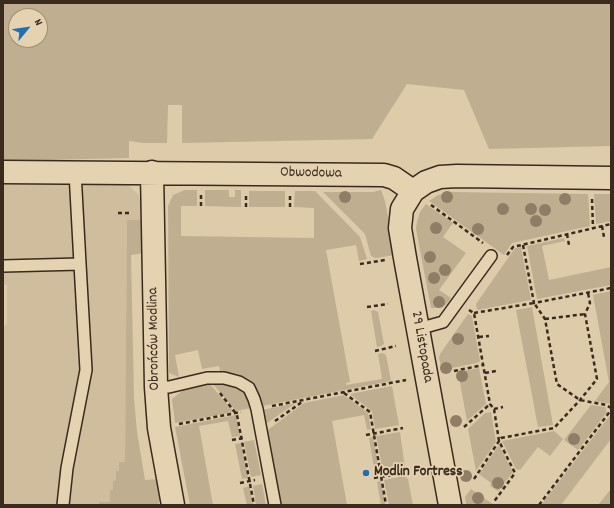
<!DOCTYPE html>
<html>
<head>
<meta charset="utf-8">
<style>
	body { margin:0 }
	#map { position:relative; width:614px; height:508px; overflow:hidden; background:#ddcbaa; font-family:Dekko,sans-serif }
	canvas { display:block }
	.frame { position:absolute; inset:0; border:4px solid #3b2a1e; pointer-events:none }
	.north { position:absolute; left:8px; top:8px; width:40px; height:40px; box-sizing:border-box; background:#e4d2b0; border:1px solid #a08f76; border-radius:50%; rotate:61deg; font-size:11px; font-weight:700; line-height:16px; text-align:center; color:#3b2a1e }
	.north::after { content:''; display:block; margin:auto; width:14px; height:18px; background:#1f6fb2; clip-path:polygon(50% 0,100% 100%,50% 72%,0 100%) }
</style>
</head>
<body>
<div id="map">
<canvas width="614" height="508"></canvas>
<div class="frame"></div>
<div class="north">N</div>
</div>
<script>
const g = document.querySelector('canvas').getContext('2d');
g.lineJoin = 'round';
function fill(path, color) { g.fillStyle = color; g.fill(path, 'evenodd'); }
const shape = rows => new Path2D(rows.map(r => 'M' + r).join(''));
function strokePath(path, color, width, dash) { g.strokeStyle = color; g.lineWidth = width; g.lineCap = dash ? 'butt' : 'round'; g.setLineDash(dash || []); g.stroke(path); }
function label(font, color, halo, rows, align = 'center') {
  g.font = font + ' Dekko,sans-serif'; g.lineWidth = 3.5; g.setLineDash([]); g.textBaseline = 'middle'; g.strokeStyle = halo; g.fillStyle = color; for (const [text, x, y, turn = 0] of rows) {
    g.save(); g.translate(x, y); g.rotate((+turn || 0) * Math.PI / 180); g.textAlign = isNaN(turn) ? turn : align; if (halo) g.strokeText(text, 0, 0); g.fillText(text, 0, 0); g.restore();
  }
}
fill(shape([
	[3,180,115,181,128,185,137,193,142,202,144,220,127,220,125,462,119,471,116,481,113,481,113,490,110,491,110,503,100,502,99,505,3,505,3,327,7,324,7,285,3,284]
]), '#cfbd9e');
fill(shape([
	[3,3,611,3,611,146,489,149,464,90,407,84,372,139,182,143,182,105,168,105,167,143,143,143,129,141,129,158,3,161],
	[16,16,40,16,40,40,16,40],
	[185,190,197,190,197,206,181,206,181,236,314,238,314,208,294,207,295,191,315,191,360,237,367,259,359,261,356,245,326,250,350,382,346,383,346,385,382,379,378,354,383,353,386,355,391,381,262,406,257,389,249,381,238,375,220,371,219,366,202,369,198,350,175,355,179,377,169,373,168,206,173,195],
	[205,190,229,190,229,197,235,197,235,190,241,190,241,207,205,206],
	[381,190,385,201,395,255,376,258,371,256,365,234,323,192,373,192],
	[249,191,285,191,285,207,249,207],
	[451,192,588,194,590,226,512,243,504,255,429,201,438,195],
	[594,194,611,194,611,221,596,224],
	[426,204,453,223,443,237,466,253,439,290,451,298,446,305,438,308,431,308,416,229,417,222,420,212],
	[127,220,144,220,145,253,131,255,134,398,137,432,145,480,159,479,162,493,158,505,99,505,99,502,110,502,110,490,113,490,113,481,116,480,116,471,119,471,119,462,125,462],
	[564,238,565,241,542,246,549,280,611,267,611,285,537,299,527,246],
	[521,247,531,300,477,310,476,304,515,248],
	[611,291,611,404,595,401,609,382,593,295],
	[532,307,553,425,538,427,516,310],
	[374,310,378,312,384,344,381,346,377,347,371,311],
	[468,314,472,316,480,361,477,363,442,370,439,358,440,354],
	[479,368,486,404,467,421,458,372],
	[219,382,238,387,245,391,249,398,251,408,236,411,212,383],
	[209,383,234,412,175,423,172,399,186,388],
	[392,386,399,425,375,429,372,411,350,394],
	[344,395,368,413,371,429,367,430,364,415,332,421,347,505,279,505,265,432,304,403],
	[296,403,264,425,262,410],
	[591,405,605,407,607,412,578,450,564,440],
	[491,412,496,442,476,471,468,429,485,413],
	[611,414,611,439,561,505,541,505],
	[236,415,240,436,232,437,228,421,199,426,213,505,190,505,175,427],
	[554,431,563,439,550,456,538,447,520,470,516,469,502,441],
	[400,432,405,468,383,472,376,436],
	[373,437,379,473,375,474,369,438],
	[254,440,261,475,251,477,244,442],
	[241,443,248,478,242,479,235,444],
	[499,445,513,472,498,491,490,486,491,483,479,474],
	[404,476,408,479,413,505,389,505,384,480],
	[381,481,385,505,381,505,377,482],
	[262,484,266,505,256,505,253,486],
	[249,486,253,505,247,505,243,488],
	[471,489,494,505,466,505,465,497],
	[611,489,611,505,598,505]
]), '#bfae90');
const service = shape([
	[3,266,80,264,75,172],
	[418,329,443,322,491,256],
	[156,387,169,387,207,378,224,378,239,382,249,388,254,399,257,409,275,505],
	[63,505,67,468,86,370,80,264]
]);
const minor = shape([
	[3,172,384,175,394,178,413,191],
	[152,172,156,387,159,428,173,505],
	[450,505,405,258,400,228,402,209,413,191,426,182,440,177,457,176,611,178]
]);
strokePath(service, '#3b2a1e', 14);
strokePath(minor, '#3b2a1e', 25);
strokePath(shape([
	[592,199,593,228],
	[431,205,483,243],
	[201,206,201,195],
	[246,207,246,195],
	[290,207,290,196],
	[118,213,132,213],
	[602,226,604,237],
	[567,234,569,245],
	[523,245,534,303,611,288],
	[507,255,513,247,611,224],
	[360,264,385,260],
	[367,307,388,304],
	[469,310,474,313,490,404,494,409,499,441,515,473,493,503],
	[474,313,534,303,545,319,557,384,580,400,606,405,611,408],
	[545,319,585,314],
	[479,337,489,336],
	[375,351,396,346],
	[454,371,483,365],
	[485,373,496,371],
	[220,393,237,415,254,505],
	[344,393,370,412,386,505],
	[272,406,406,380],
	[494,409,503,407],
	[275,421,302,402],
	[179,424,241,412],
	[464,427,490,404],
	[366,435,403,428],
	[232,440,243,438],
	[374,478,410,472],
	[474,479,501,438,554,428,580,400,597,379,585,314,590,303,588,293],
	[240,483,255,480],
	[539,505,611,410]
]), '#3b2a1e', 2.5, [4, 3]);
strokePath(service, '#e4d2b0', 11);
strokePath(minor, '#e4d2b0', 22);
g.fillStyle = '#8f7d66';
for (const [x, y] of [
	[345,197],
	[447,197],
	[565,199],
	[503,209],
	[531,209],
	[545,210],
	[536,221],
	[436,228],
	[478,229],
	[430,257],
	[445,270],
	[434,278],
	[439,302],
	[458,339],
	[446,368],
	[462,376],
	[456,421],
	[574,439],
	[466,476],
	[498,483],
	[478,498]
]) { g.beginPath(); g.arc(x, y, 6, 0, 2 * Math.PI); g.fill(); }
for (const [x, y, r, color] of [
	[366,473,4,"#1f6fb2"]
]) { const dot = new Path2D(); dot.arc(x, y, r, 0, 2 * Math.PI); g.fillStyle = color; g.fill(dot); strokePath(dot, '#e4d2b0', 1.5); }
label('15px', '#3b2a1e', '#e4d2b0', [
	["Obwodowa",311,174,1],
	["Obrońców Modlina",155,339,-91],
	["29 Listopada",421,347,80]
]);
label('bold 15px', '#3b2a1e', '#e4d2b0', [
	["Modlin Fortress",374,473]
], 'left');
</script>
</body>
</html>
